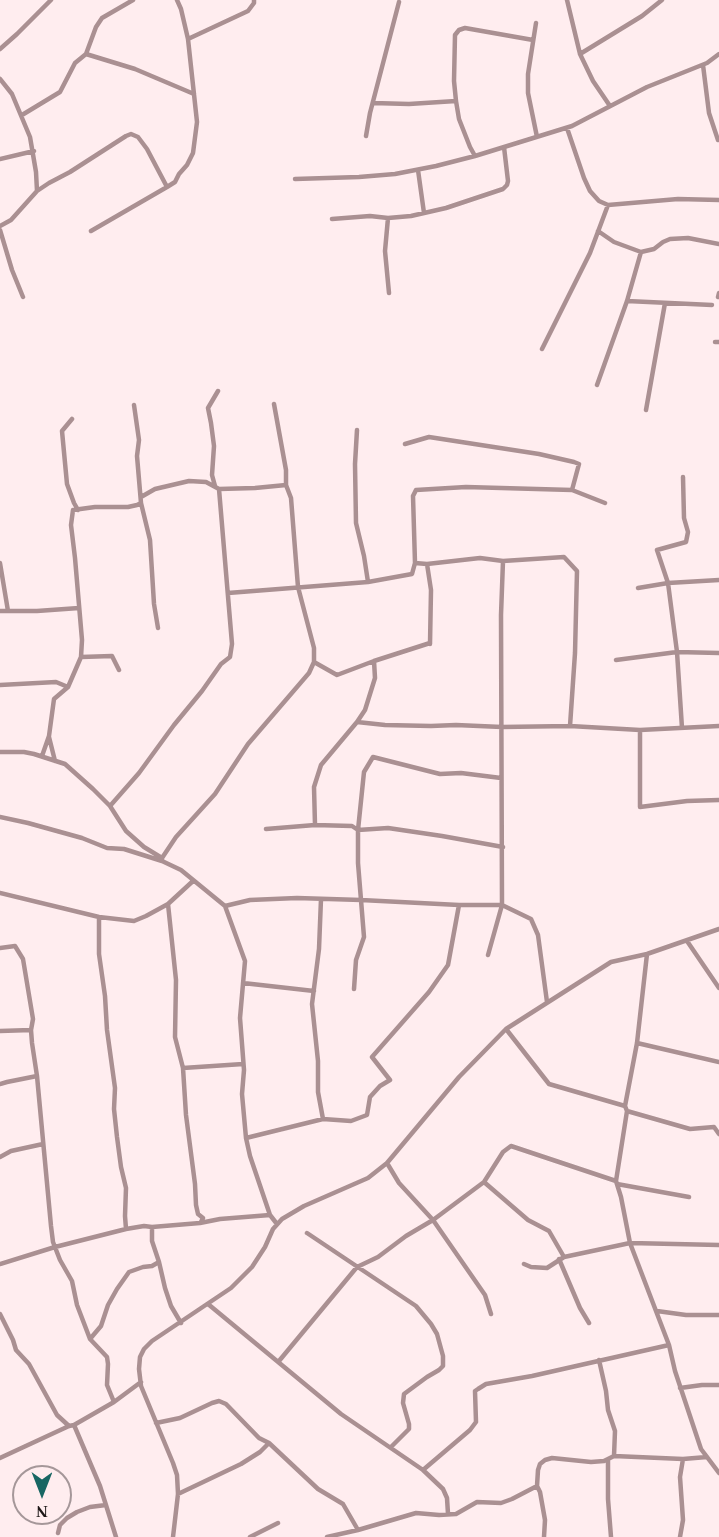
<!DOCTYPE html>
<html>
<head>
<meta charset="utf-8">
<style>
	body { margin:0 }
	#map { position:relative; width:719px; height:1537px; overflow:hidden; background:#ffedef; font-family:Georgia,serif }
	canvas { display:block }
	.north { position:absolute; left:12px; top:1465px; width:60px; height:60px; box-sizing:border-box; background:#ffedef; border:2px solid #a59799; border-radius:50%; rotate:180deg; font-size:16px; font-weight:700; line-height:24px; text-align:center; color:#1d1717 }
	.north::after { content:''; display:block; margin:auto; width:21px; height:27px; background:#186663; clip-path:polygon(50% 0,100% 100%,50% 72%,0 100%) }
</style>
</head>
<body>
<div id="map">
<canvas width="719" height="1537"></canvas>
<div class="north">N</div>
</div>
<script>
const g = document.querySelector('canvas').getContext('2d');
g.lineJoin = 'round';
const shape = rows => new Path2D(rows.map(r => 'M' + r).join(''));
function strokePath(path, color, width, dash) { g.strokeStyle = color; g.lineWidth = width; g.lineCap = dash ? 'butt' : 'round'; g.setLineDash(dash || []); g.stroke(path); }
strokePath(shape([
	[567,0,580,54,593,81,610,106],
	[536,23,528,74,528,93,537,137],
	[188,39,248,11,254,3,254,0],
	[0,49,17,34,51,0],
	[86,54,135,69,194,94],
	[580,54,642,16,662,0],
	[703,65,709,113,718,140],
	[0,79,12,94,30,137,36,172,37,191],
	[373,103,409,104,456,101],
	[22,115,60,92,75,63,86,54,96,27,102,18,133,0],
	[567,128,584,178,590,191,599,201,608,205,678,199,719,200],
	[366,136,370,113,399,2],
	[475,156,470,147,459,119,456,101,454,81,455,35,459,30,465,28,533,40],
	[0,159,34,151],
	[418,170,424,213],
	[295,179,359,177,395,174,436,166,475,156,572,126,647,87,707,63,719,54],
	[167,187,175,182,179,174,187,165,193,153,197,122,188,39,181,9,177,0],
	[388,218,385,251,389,293],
	[332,219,370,216,388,218,411,216,446,208,503,189,507,185,508,181,504,147],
	[0,226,11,220,37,191,49,183,70,172,126,136,131,134,138,137,147,149,167,187,91,231],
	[0,230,12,270,23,297],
	[598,231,614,242,641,252,654,249,663,242,670,239,688,238,719,244],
	[718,297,719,293],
	[627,301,712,305],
	[715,342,719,342],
	[542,349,590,253,608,205],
	[597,385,627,301,641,252],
	[134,405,139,440,137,456,141,503,150,540,154,604,158,628],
	[646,410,665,303],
	[72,419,62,431,67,484,74,503,78,510],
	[357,430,355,464,356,523,364,556,368,582],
	[405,444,429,437,539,454,574,462,579,464,572,490],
	[215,486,212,475,214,446,211,423,208,408,218,391],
	[141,497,155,489,189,481,206,482,219,489,255,488,286,485],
	[0,563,8,611],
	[415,563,413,496,416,490,466,487,572,490,605,503],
	[427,564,431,590,430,644],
	[638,588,668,583,719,580],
	[228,593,368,582,412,574,415,563,427,564,480,558,503,561,564,557,577,571,575,653,570,726],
	[0,611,37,611,79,608],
	[81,657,112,656,119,670],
	[616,660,677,652,719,653],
	[314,662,337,675,374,661],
	[0,685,56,682,68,687],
	[357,722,385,725,431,726,456,725,502,727,570,726,640,730,719,726],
	[682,728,677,652,668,583,657,550,686,542,688,532,684,518,683,477],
	[640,730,640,807,687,801,719,800],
	[49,737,55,761],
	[0,752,24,752,34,754,65,764,93,789,110,806,126,831,144,847,162,858,162,861,181,870,225,906,245,961,240,1018,244,1070,242,1094,246,1138,250,1156,270,1215,277,1224],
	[42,756,49,736,54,699,68,687,81,657,82,640,75,558,71,525,73,510,95,507,128,507,137,505,141,503],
	[110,806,139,773,174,725,202,691,221,664,230,657,232,644,219,489],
	[0,817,28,823,82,838,107,848,124,849,162,861],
	[315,825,314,787,321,765,357,722,365,710,375,678,374,661,430,643],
	[266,829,315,825,352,826,358,830,388,828,442,836,503,847],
	[162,858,176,837,215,794,248,744,309,673,314,662,314,648,298,587,291,498,286,485,286,470,274,404],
	[0,893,99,917,134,921,146,916,168,904,193,881],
	[321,899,319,949,312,1004,318,1061,318,1092,323,1119],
	[168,904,176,980,175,1037,183,1068,186,1115,195,1184,196,1205,198,1214,203,1218,201,1222],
	[225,906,250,900,297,898,361,900,459,905,502,905,531,919,538,935,547,1002],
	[99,917,99,954,105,996,107,1030,115,1088,114,1109,117,1137,121,1167,126,1188,125,1216,126,1229],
	[687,941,719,988],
	[0,948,15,946,23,959,33,1019,31,1030,32,1043,37,1076,51,1226,53,1242,60,1260,72,1281,77,1305,90,1339,107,1357,108,1364,107,1385,114,1402],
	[647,954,637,1043,625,1106,627,1111,616,1181,621,1197,630,1243,669,1345,675,1371,701,1449,719,1473],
	[488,955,502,905,501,615,503,561],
	[243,983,314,991],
	[354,989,356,960,364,937,358,863,358,830,364,772,373,757,440,774,461,773,501,778],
	[506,1029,549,1084,625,1106],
	[0,1031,31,1030],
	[637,1043,719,1062],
	[183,1068,243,1064],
	[0,1084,7,1082,37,1076],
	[627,1111,690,1129,714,1127,719,1134],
	[246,1138,323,1119,351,1121,367,1115,370,1097,380,1086,390,1080,372,1057,429,992,448,965,459,905],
	[0,1157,11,1151,43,1144],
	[387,1163,399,1183,433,1220,485,1295,491,1314],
	[484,1182,528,1220,549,1231,564,1257],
	[617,1184,689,1197],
	[152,1227,152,1241,159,1262,165,1288,171,1306,181,1323],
	[307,1233,416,1306,431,1324,437,1334,443,1356,443,1366,439,1370,427,1377,404,1394,403,1403,409,1424,409,1429,391,1447],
	[559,1259,580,1308,589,1323],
	[0,1264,55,1247,126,1229,144,1226,152,1227,200,1223,220,1219,270,1215],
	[524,1264,531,1267,547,1268,564,1257,630,1243,719,1245],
	[208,1304,341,1414,423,1470],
	[657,1311,686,1315,719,1315],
	[0,1314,13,1340,16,1350,29,1364,57,1415,69,1426],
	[90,1339,101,1326,108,1305,117,1289,129,1272,143,1267,152,1266,159,1262],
	[599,1360,606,1391,608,1410,615,1431,614,1456],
	[279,1361,357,1267,378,1257,406,1236,433,1220,484,1182,503,1152,511,1146,616,1181],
	[680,1388,702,1385,719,1385],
	[156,1423,180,1418,212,1403,219,1401,226,1404,259,1438,269,1443,318,1489,343,1504,358,1530],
	[74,1425,100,1486,116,1537],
	[0,1458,69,1426,74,1425,114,1402,141,1382],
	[608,1459,608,1499,611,1537],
	[178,1494,241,1464,260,1452,269,1443],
	[448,1514,447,1498,443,1489,423,1470,470,1430,476,1422,475,1391,478,1389,486,1384,532,1376,669,1345],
	[58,1533,60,1525,67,1518,77,1512,90,1507,106,1505],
	[173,1537,178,1494,177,1475,173,1463,141,1386,139,1369,140,1357,144,1349,152,1341,231,1288,252,1267,265,1247,273,1229,282,1219,304,1206,368,1178,387,1163,459,1077,506,1029,611,962,647,954,719,929],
	[250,1537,278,1523],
	[327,1537,358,1530,416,1513,439,1515,456,1514,477,1502,501,1503,512,1499,537,1486],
	[544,1537,545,1520,540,1492,537,1486,538,1470,540,1464,545,1460,552,1458,591,1462,604,1461,614,1456,683,1459,707,1457],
	[680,1537,683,1520,680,1477,683,1459]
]), '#aa9092', 4.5);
</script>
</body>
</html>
